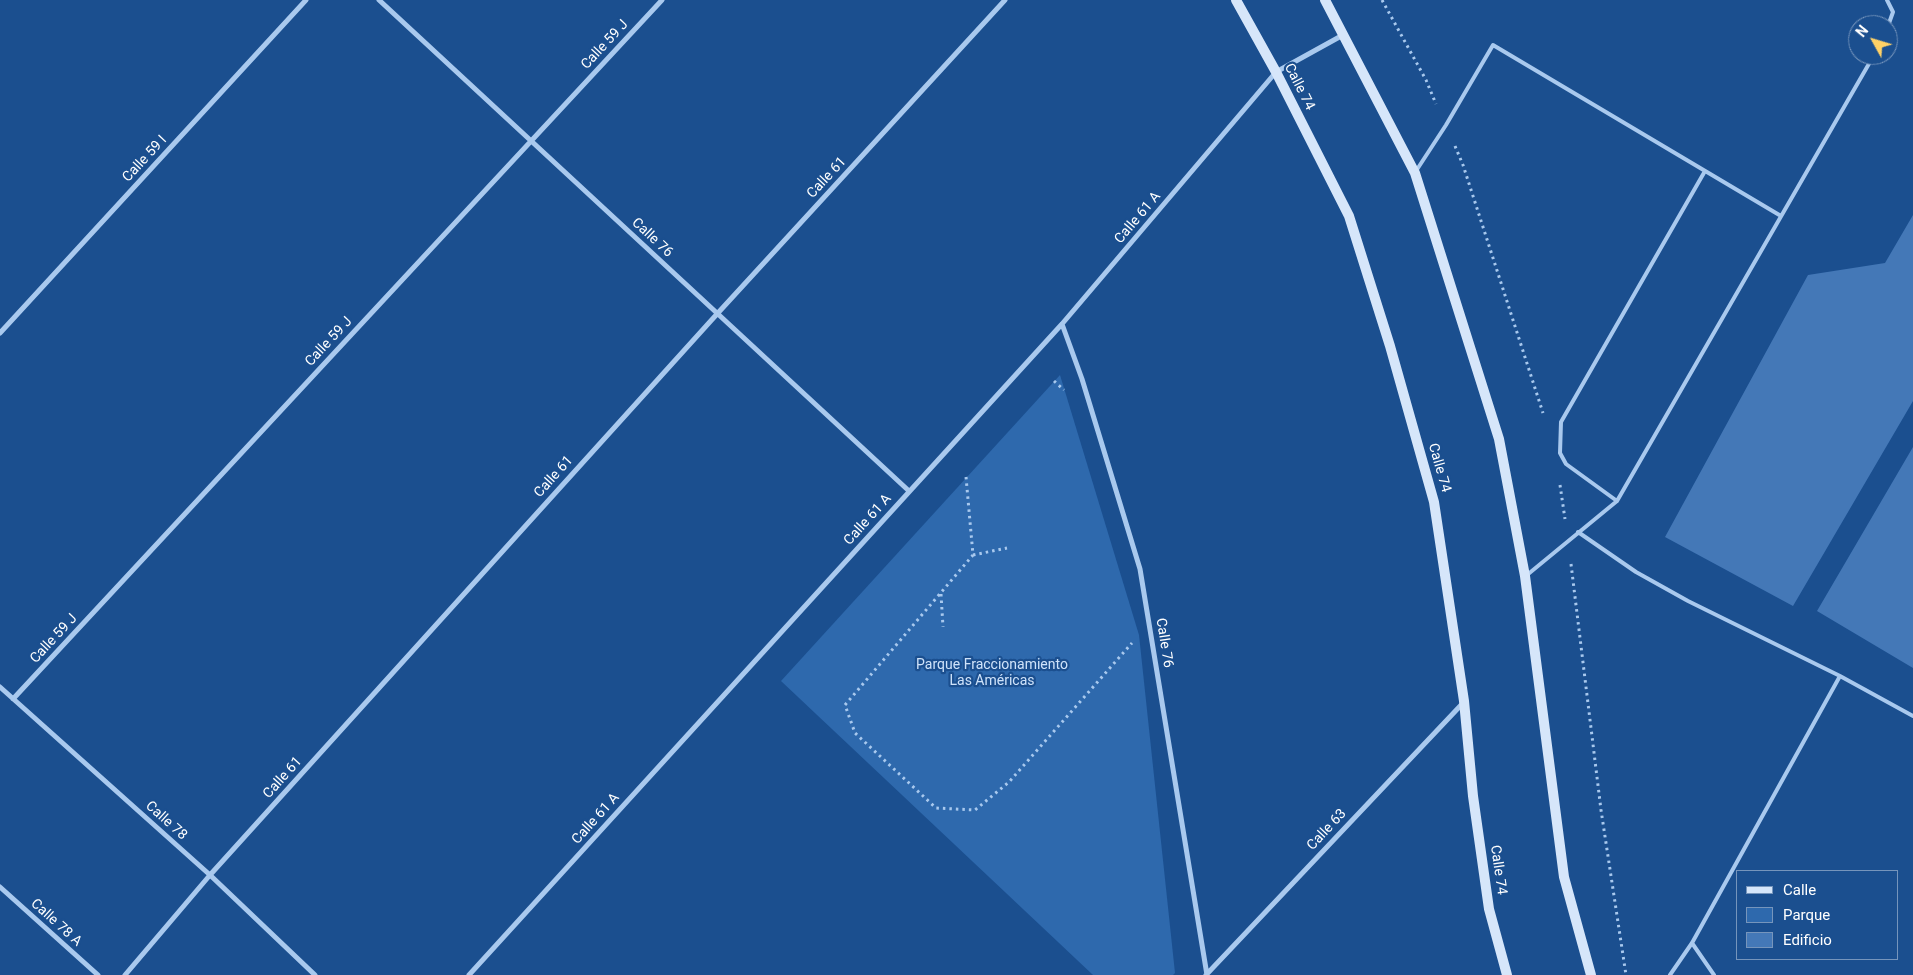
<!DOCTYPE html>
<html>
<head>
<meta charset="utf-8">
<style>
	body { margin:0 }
	#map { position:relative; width:1913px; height:975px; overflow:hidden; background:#1b4f8f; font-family:Roboto,sans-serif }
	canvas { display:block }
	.legend { position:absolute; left:1736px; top:870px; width:162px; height:90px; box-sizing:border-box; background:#1b4f8f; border:1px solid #7695bc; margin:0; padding:6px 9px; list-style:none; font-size:15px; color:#fff }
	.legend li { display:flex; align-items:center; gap:10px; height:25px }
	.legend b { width:25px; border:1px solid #7695bc }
	.north { position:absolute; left:1848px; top:15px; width:50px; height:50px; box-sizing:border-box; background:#1b4f8f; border:1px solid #7695bc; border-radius:50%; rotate:309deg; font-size:14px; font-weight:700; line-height:20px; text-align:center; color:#fff }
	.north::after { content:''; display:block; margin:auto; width:18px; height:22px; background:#ffd166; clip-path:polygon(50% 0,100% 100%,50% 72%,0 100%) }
</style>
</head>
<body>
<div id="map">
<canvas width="1913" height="975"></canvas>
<ul class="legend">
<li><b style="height:6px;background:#d6e6fa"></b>Calle</li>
<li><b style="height:14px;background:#2e69ad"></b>Parque</li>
<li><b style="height:14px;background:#4478b7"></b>Edificio</li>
</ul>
<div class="north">N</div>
</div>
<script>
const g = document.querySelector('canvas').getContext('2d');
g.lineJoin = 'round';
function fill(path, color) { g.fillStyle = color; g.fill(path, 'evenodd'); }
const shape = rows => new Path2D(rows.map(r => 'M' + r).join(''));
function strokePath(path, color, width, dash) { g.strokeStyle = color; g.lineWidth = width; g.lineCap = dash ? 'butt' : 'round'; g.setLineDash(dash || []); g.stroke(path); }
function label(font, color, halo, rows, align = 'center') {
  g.font = font + ' Roboto,sans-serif'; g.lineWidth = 4.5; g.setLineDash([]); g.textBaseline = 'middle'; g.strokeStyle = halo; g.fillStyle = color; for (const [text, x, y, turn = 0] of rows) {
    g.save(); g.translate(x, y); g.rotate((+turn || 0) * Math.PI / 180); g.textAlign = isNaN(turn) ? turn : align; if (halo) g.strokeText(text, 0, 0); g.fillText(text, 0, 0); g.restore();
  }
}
fill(shape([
	[1060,375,1139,635,1175,973,1173,975,1093,975,781,681]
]), '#2e69ad');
fill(shape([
	[1913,215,1913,401,1793,606,1665,537,1808,275,1885,263],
	[1913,447,1913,668,1817,611]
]), '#4478b7');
strokePath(shape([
	[1382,0,1426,80,1436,104],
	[1455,146,1463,165,1543,413],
	[1054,381,1064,390],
	[966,477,973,555,845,705,855,733,936,808,975,810,1009,782,1132,643],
	[1560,485,1565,519],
	[973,555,1007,548],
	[1571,564,1601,810,1626,975],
	[941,594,943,627]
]), '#a9c9ee', 3, [2.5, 4]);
strokePath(shape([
	[1887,0,1893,12,1888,26],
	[1416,171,1446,125,1493,45,1781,216],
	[1617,501,1566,464,1560,453,1561,422,1705,171],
	[1578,532,1636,572,1688,601,1840,676,1913,716],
	[1527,575,1617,501,1874,55],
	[1692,943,1714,975],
	[1670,975,1692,943,1840,676]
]), '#a9c9ee', 4);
strokePath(shape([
	[379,0,909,491],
	[1062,324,1082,379,1140,569,1207,975],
	[0,333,306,0],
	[0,687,210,875,315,975],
	[13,699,662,0],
	[0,887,98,975],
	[125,975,210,875,717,314,1005,0],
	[469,975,1062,324,1276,72,1343,35],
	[1206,975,1463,703]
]), '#a9c9ee', 5);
strokePath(shape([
	[1236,0,1276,72,1349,216,1390,346,1434,502,1464,701,1473,796,1489,909,1507,975],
	[1325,0,1415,173,1499,439,1525,576,1564,877,1591,975]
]), '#d6e6fa', 10);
label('14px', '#fff', '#1b4f8f', [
	["Calle 59 J",605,45,-47],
	["Calle 74",1299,87,63],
	["Calle 59 I",145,159,-47],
	["Calle 61",827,178,-47],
	["Calle 61 A",1138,218,-50],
	["Calle 76",652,238,43],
	["Calle 59 J",329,342,-47],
	["Calle 74",1439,468,74],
	["Calle 61",554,477,-48],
	["Calle 61 A",868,520,-48],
	["Calle 59 J",54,639,-47],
	["Calle 76",1164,643,81],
	["Calle 61",283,778,-48],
	["Calle 61 A",596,819,-48],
	["Calle 78",166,821,42],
	["Calle 63",1327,830,-47],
	["Calle 74",1498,870,82],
	["Calle 78 A",56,923,42]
]);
label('14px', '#cfe3fa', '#1b4f8f', [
	["Parque Fraccionamiento",992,665],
	["Las Américas",992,681]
]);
</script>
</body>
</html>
